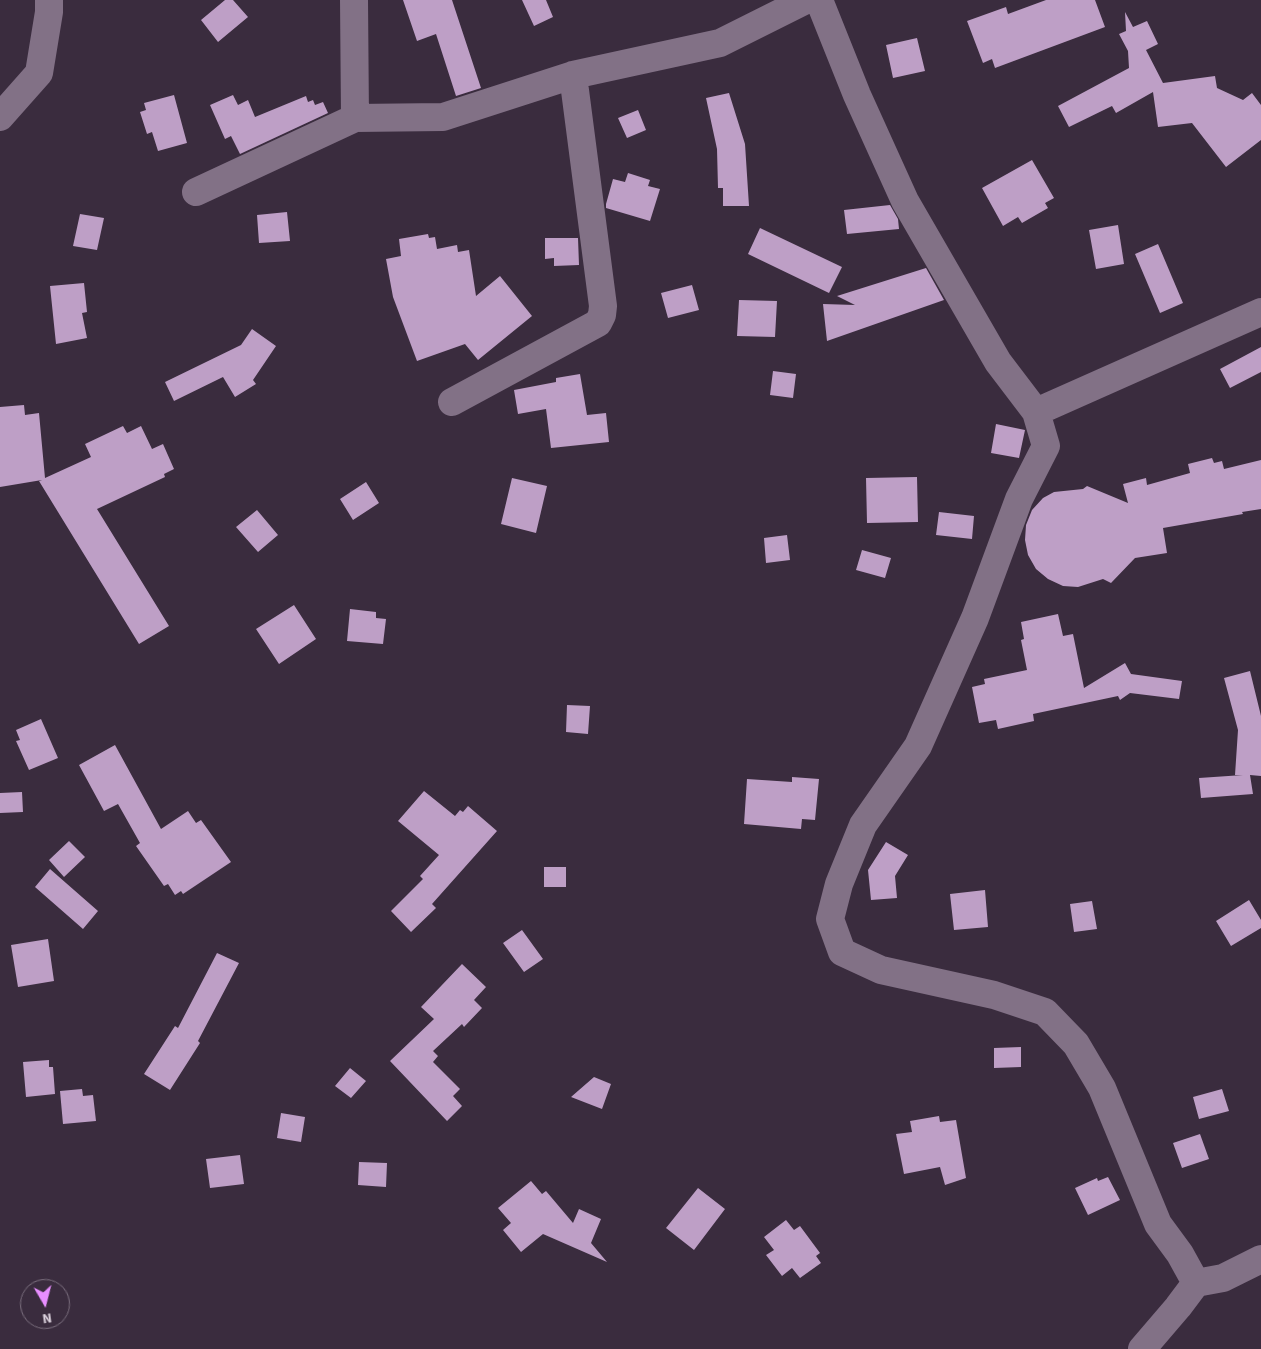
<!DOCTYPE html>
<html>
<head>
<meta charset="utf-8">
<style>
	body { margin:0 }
	#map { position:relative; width:1261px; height:1349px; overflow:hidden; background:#3a2c3e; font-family:"Source Sans 3",sans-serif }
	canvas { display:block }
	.north { position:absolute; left:20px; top:1279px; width:50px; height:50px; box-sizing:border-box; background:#3a2c3e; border:1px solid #7b6f7e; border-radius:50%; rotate:172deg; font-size:14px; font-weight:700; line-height:20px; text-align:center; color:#ddd3df }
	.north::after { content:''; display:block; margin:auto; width:18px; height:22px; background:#e88eff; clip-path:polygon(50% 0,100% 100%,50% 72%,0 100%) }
</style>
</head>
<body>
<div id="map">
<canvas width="1261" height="1349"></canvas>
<div class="north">N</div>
</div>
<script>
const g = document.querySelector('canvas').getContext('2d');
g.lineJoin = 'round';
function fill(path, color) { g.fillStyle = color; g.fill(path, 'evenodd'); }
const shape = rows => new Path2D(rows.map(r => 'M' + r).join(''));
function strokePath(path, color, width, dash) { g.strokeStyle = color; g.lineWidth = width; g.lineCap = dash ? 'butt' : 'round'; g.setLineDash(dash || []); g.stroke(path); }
fill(shape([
	[225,0,233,0,248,17,218,42,201,20],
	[403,0,452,0,481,88,456,96,436,34,417,41],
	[522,0,546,0,553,17,534,26],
	[1046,0,1095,0,1105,27,995,68,992,59,983,63,967,21,1006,7,1008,14],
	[1125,12,1133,27,1147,21,1158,44,1146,50,1163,83,1215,76,1217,88,1243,100,1252,93,1261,105,1261,140,1226,167,1192,123,1158,127,1153,92,1116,113,1112,106,1069,127,1058,106,1129,68,1128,51,1119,34,1126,31],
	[917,38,925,71,893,78,886,45],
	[729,93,745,144,749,206,723,206,723,188,718,188,717,149,706,98],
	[174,95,187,143,158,151,152,132,147,134,140,112,146,110,144,103],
	[233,95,238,105,248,100,255,117,306,96,308,102,313,100,315,105,323,102,328,113,240,154,231,136,225,139,210,105],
	[638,110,646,130,627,138,618,118],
	[1032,160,1054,198,1045,203,1048,208,1022,223,1018,217,1003,226,982,188],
	[628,173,650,180,648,186,660,189,650,221,606,208,606,204,613,179,625,182],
	[890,205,898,219,899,229,847,234,844,210],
	[287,212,290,241,259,243,257,215],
	[80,214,104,218,97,250,73,246],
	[1118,225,1124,264,1096,269,1089,230],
	[760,228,842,267,829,293,748,254],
	[428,234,429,238,435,237,437,249,457,245,458,252,469,250,476,296,500,276,532,316,478,360,465,344,417,361,393,297,386,259,401,256,399,239],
	[545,238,578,238,579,265,554,266,554,258,545,259],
	[1158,244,1183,303,1160,313,1135,254],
	[926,268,944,300,827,341,823,304,855,305,837,296],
	[84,283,87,312,82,313,87,338,56,344,50,286],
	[692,285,699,310,668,318,661,293],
	[739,300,777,301,775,337,737,336],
	[252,329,276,346,253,380,256,384,235,397,223,377,174,401,165,382,241,345],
	[1261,347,1261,372,1230,388,1220,369],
	[773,371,796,374,793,398,770,395],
	[580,374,587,415,606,413,609,442,551,448,546,409,518,414,514,390,556,382,556,378],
	[24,405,25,415,39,413,45,478,91,457,85,444,123,426,127,433,141,426,152,449,163,444,174,469,164,474,165,477,97,509,169,626,139,644,39,481,42,480,0,487,0,407],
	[996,424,1025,430,1019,458,991,453],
	[1212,458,1214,463,1222,461,1224,469,1261,460,1261,509,1242,512,1243,514,1163,528,1167,553,1135,558,1111,583,1103,579,1078,587,1063,586,1048,579,1036,569,1028,555,1025,540,1026,525,1032,510,1043,498,1054,492,1083,489,1087,486,1128,503,1123,484,1146,478,1147,485,1190,473,1188,464],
	[917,477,918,522,867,523,866,478],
	[512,478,547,486,536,533,501,524],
	[366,482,379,503,353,520,340,499],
	[257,510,278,535,258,552,236,527],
	[939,512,974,516,972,539,936,535],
	[787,535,790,560,766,563,764,538],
	[862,550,891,558,885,578,856,570],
	[294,605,316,639,279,664,256,629],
	[350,609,376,612,376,618,386,619,383,644,347,641],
	[1058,614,1063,636,1073,634,1084,688,1125,663,1131,674,1182,681,1179,699,1130,693,1120,700,1118,696,1033,714,1034,721,998,729,996,720,979,723,972,687,985,684,984,679,1027,670,1021,640,1024,639,1021,622],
	[1250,671,1261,716,1261,776,1250,775,1253,794,1201,798,1199,778,1243,775,1235,775,1238,730,1224,678],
	[567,705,590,706,588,734,566,732],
	[41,719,58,758,29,770,16,741,20,740,16,730],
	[115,745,161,829,188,811,196,823,201,820,231,862,183,894,181,891,175,895,168,884,164,886,136,846,140,843,118,804,104,811,79,765],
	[792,777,819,779,815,820,802,819,801,829,744,824,747,779,792,782],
	[424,791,455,816,460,810,463,812,468,806,497,831,432,904,436,908,411,932,391,911,423,879,420,876,439,855,398,821],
	[22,792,23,812,0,813,0,793],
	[69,841,85,857,64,877,49,860],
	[886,842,908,855,895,876,897,898,871,900,868,870],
	[544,867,566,867,566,887,544,887],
	[50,869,98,911,83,929,35,887],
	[985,890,988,927,954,930,950,894],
	[1249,900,1261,920,1261,928,1231,946,1216,921],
	[1092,901,1097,929,1074,932,1070,904],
	[522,930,543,959,524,972,503,943],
	[48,939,54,981,18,987,11,945],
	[217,953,239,963,198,1041,200,1043,170,1090,144,1074,175,1026,178,1028],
	[462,964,486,987,474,1000,482,1008,464,1027,462,1024,433,1051,438,1056,433,1062,460,1089,453,1096,462,1106,447,1121,390,1061,434,1019,421,1007],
	[1021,1047,1021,1067,994,1068,994,1048],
	[49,1060,49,1067,53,1067,55,1094,26,1097,23,1062],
	[350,1068,366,1081,351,1098,335,1086],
	[594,1077,611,1084,602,1109,571,1097],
	[82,1089,83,1096,93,1095,96,1121,63,1124,60,1091],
	[1222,1089,1229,1111,1199,1119,1193,1097],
	[281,1113,305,1117,301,1142,277,1138],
	[939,1116,940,1122,956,1120,966,1178,945,1185,940,1167,904,1174,896,1134,912,1132,910,1121],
	[1200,1134,1209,1159,1182,1168,1173,1143],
	[240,1155,244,1184,210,1188,206,1159],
	[359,1162,387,1163,386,1187,358,1185],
	[1108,1177,1120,1200,1088,1215,1075,1188,1097,1178,1098,1181],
	[531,1181,542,1194,546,1191,573,1223,579,1209,601,1219,591,1243,607,1262,543,1234,521,1252,503,1230,511,1223,498,1208],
	[698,1188,725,1209,694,1250,666,1228],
	[786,1220,794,1230,800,1226,820,1253,816,1256,821,1263,800,1278,792,1268,782,1276,766,1255,774,1250,764,1237]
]), '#be9fc6');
strokePath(shape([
	[354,0,355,118],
	[819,0,857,95,905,201,998,362,1036,412,1046,446,1019,499,975,618,918,746,863,825,839,884,830,919,842,952,881,970,994,995,1045,1012,1076,1044,1102,1088,1158,1224,1180,1254,1196,1283,1178,1307,1142,1349],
	[0,117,39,73,49,12,49,0],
	[196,192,355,118,443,117,573,75,720,43,806,0],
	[452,402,598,323,602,315,603,306,573,75],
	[1036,412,1261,312],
	[1196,1283,1223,1278,1261,1259]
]), '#827186', 28);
</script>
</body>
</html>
